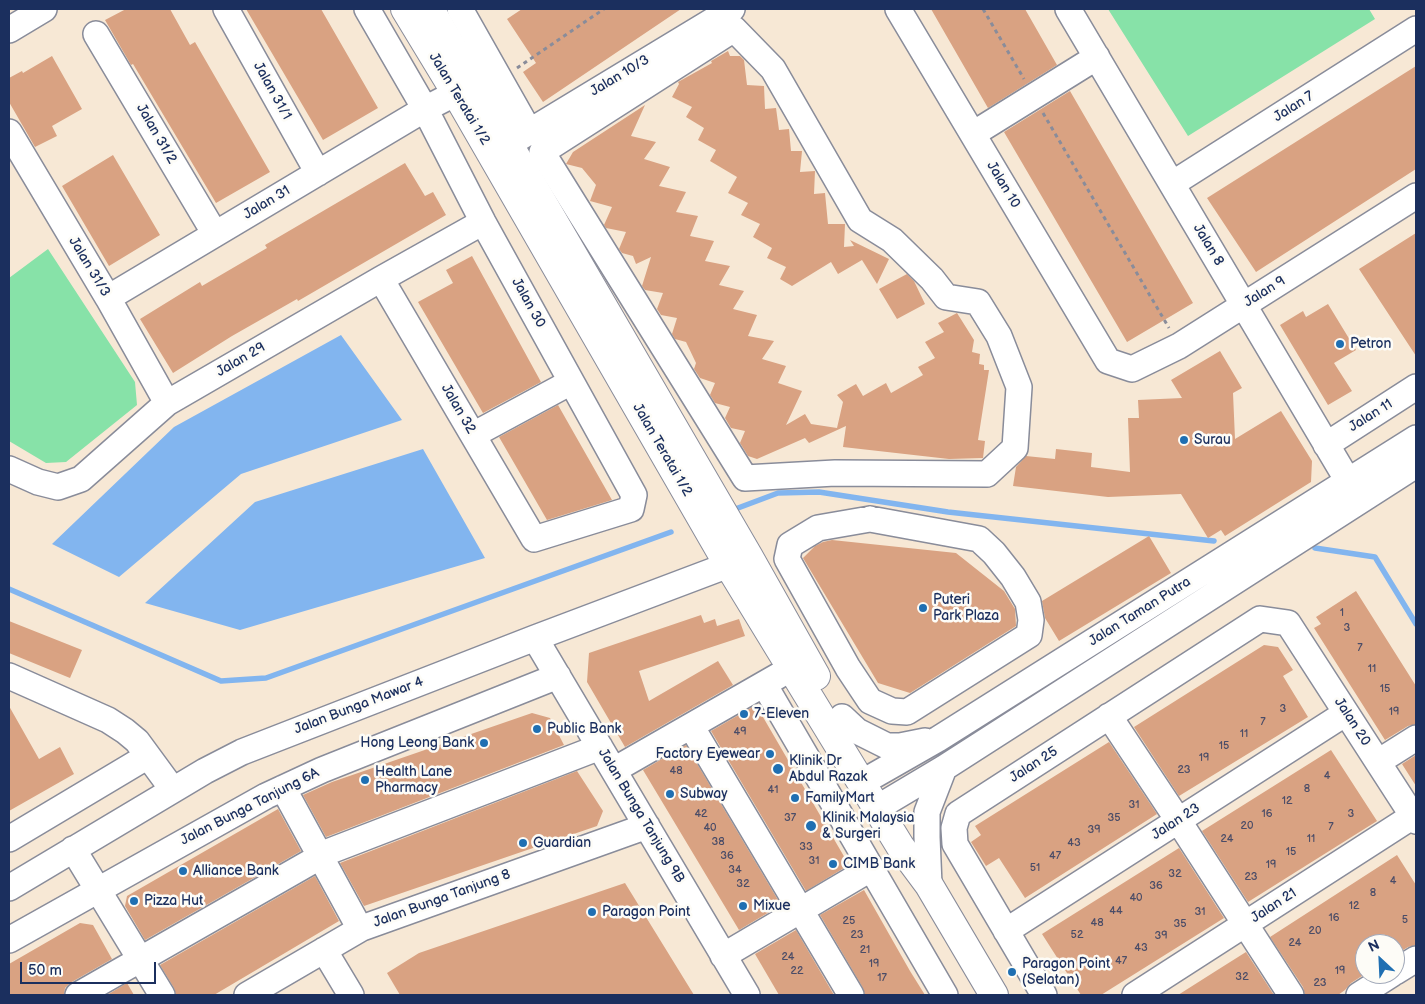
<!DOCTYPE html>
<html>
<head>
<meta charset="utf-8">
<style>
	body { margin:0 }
	#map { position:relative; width:1425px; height:1004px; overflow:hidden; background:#f7e8d5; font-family:"Balsamiq Sans",sans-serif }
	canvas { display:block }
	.frame { position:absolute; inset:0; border:10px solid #1b2f5e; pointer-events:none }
	.north { position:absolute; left:1355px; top:934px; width:50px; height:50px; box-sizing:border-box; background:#fdfcf7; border:1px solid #a3aaba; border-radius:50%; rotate:335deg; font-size:14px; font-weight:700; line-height:20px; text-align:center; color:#1b2f5e }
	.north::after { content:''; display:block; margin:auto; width:18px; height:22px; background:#1f6fb2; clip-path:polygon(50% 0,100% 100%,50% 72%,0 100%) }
	.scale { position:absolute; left:20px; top:962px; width:136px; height:22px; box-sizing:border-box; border:2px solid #1b2f5e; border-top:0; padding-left:6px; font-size:15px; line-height:18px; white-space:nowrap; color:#1b2f5e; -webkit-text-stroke:4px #fdfcf7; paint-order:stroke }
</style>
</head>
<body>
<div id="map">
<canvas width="1425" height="1004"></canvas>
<div class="frame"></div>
<div class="north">N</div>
<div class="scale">50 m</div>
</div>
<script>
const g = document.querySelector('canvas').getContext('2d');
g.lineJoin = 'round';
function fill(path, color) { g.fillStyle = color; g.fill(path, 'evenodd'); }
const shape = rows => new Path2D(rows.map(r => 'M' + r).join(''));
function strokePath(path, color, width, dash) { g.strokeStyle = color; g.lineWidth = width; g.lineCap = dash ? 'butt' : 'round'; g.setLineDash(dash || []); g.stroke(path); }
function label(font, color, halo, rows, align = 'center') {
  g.font = font + ' "Balsamiq Sans",sans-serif'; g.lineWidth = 5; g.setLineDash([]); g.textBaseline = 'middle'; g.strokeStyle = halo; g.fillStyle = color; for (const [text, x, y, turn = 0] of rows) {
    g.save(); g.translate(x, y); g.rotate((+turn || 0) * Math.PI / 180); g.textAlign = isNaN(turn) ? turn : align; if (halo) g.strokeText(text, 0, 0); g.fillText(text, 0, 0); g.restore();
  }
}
fill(shape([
	[1108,9,1369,9,1375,19,1188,136],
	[48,249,135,382,137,405,66,462,46,463,9,441,9,278]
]), '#87e2a8');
fill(shape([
	[341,335,402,420,241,474,119,577,52,544,174,427],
	[423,449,485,558,240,630,145,603,255,502]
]), '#82b5ef');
strokePath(shape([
	[730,511,778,493,819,492,948,512,1214,541],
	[1315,548,1375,557,1416,624],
	[9,589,221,681,266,678,671,532]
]), '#82b5ef', 5.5);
fill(shape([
	[126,9,170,9,190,45,195,42,270,172,216,203,133,64,131,65,105,20],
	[246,9,321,9,378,108,323,140],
	[522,9,681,9,543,102,523,72,536,63,507,19],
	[931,9,1025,9,1057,65,988,108],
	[728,51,730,56,740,56,744,60,747,85,764,86,765,109,776,108,779,130,789,129,791,151,802,151,800,172,815,171,814,194,825,193,828,224,845,224,844,247,854,246,850,240,889,259,877,284,862,260,838,274,831,262,792,286,780,279,786,267,767,258,772,248,753,237,760,224,741,215,748,203,728,193,737,177,710,161,716,150,698,140,704,128,686,117,692,107,672,97,679,84,678,82,712,63,711,61],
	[52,56,82,109,52,126,57,136,35,147,9,102,9,78,22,71,23,73],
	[1416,66,1416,169,1256,272,1207,198],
	[1070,91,1193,303,1127,342,1004,132],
	[645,105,631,136,656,142,644,159,670,167,659,186,686,192,676,212,698,216,690,236,714,241,705,261,730,266,719,285,744,291,733,309,757,315,748,336,774,341,762,359,786,366,778,383,802,391,786,425,805,414,811,424,837,428,843,402,837,395,856,384,863,396,886,383,891,393,923,375,918,367,935,358,925,342,944,332,938,323,957,313,974,340,972,352,980,354,979,364,984,365,984,370,989,370,978,440,985,441,983,458,949,459,843,447,846,426,809,443,805,438,757,459,748,456,740,443,745,431,731,428,725,418,730,407,715,403,710,395,715,383,700,378,694,369,696,363,686,342,675,339,672,334,677,318,661,315,657,309,663,293,645,290,642,286,651,257,636,264,633,256,622,253,619,249,626,232,606,228,604,225,612,207,590,201,596,185,582,168,566,164,573,152],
	[113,155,160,235,109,266,62,186],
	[405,163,425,196,433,192,446,215,298,301,297,299,232,336,173,373,140,319,200,282,202,286,267,248,265,245],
	[1416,233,1416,356,1359,269],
	[472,256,541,382,483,413,418,302,453,283,446,270],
	[907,274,914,281,925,304,897,319,879,289],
	[1328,304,1356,350,1334,363,1352,391,1328,405,1280,325,1303,311,1306,317],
	[1220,351,1242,388,1233,393,1235,439,1281,411,1312,461,1311,482,1225,536,1221,530,1208,538,1181,494,1108,497,1013,486,1016,467,1026,456,1055,459,1056,449,1092,453,1091,467,1130,472,1128,418,1139,418,1138,400,1182,398,1171,380],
	[558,405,612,500,547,520,499,437],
	[1149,536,1171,573,1059,641,1045,618,1042,601],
	[832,540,956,553,1004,591,1015,609,1016,626,910,693,878,683,803,558,815,546,823,542],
	[1356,591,1416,686,1416,724,1408,726,1385,740,1314,628,1321,624,1316,617],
	[701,615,704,623,715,619,717,626,739,619,745,636,639,671,649,701,718,661,733,685,625,747,587,682,589,653],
	[9,621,82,650,70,678,9,653],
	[1264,645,1278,647,1293,670,1283,676,1308,717,1179,796,1134,727],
	[756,705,849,865,806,891,711,731],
	[9,706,39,759,60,747,74,774,9,811],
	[532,713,550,718,564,745,326,837,303,795,332,782],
	[1109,742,1157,814,1025,898,999,858,986,866,971,842,981,835,975,826],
	[686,745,781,905,739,930,643,770],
	[1331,750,1377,821,1248,902,1202,831],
	[1416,755,1416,786,1402,764],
	[577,771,603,811,597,826,364,906,340,863],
	[278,809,301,851,145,940,125,906,127,896],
	[1179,848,1224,918,1101,995,1081,995,1042,934],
	[1397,855,1416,885,1416,945,1408,947,1395,955,1395,944,1365,944,1365,974,1351,983,1345,990,1338,995,1305,995,1303,987,1270,937],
	[315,876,339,921,214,995,176,995,174,988,160,965],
	[625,883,694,995,400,995,387,973,419,953],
	[864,890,910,971,925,995,865,995,863,988,820,915],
	[80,923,93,925,112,959,70,983,65,988,64,995,9,995,9,964],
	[796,930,834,995,779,995,755,954],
	[1246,952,1274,995,1178,995,1219,969],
	[127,983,134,995,107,995]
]), '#d9a282');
const minor = shape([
	[226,9,318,173],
	[367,9,425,109,483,222,634,495,631,509,534,539,381,279],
	[460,9,529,131],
	[898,9,1108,361,1132,369,1179,346,1416,196],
	[1068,9,1348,481],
	[734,29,773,69,860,220,892,240,932,279,946,297,978,302,999,336,1019,387,1015,448,987,474,835,473,745,478,542,152,734,29],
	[9,30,44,9],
	[96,34,215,234],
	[9,132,108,298,167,403],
	[973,134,1097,57],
	[509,144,732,9],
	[1172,184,1416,29],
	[108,298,425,109,456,93],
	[473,435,571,382],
	[1326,445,1416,387],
	[9,469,38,482,58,487,81,479,167,403,381,279,483,222],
	[870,519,979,539,994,553,1013,577,1028,602,1031,620,1029,635,907,712,892,711,870,701,848,668,787,559,790,545,818,528,870,519],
	[535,638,747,995],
	[9,676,108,720,125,731,137,741,173,790],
	[764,684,945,995],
	[1109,716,1178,820,1291,995],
	[842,717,857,731,887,746,900,746,925,741],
	[691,726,851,995],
	[1378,762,1416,738],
	[614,770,778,676],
	[861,783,938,739,1416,438],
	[283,788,360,929],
	[877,808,944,768,1416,465],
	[9,839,148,756],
	[73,849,162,995],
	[929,885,927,837,927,812,944,768],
	[9,888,205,771,242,752,535,638,747,558],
	[1006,931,1346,713],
	[9,940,266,796,322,770,558,676],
	[324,950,351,995],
	[723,956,872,868],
	[1395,972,1416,959],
	[78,995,330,851,600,747],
	[247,995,362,928,647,826],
	[1044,995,955,844,954,828,958,814,1260,619,1288,623,1416,821],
	[1135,995,1413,816],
	[1359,995,1392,974]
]);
const major = shape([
	[405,9,456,93,729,566,900,846,929,885,994,995],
	[430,9,749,557,816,676]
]);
strokePath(minor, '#898c9a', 28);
strokePath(major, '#898c9a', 30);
strokePath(shape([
	[983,9,1024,79],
	[517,68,604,9],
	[1043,113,1169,328]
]), '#898c9a', 3, [4, 4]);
strokePath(minor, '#fff', 25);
strokePath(major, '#fff', 28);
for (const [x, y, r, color] of [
	[1340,344,5,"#1f6fb2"],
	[1184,440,5,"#1f6fb2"],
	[923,608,5,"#1f6fb2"],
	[744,714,5,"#1f6fb2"],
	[537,729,5,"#1f6fb2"],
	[484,743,5,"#1f6fb2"],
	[770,754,5,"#1f6fb2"],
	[778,769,6,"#1f6fb2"],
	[365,780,5,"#1f6fb2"],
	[670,794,5,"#1f6fb2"],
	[795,798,5,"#1f6fb2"],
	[811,826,6,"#1f6fb2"],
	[523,843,5,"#1f6fb2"],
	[833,864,5,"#1f6fb2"],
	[183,871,5,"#1f6fb2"],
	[134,901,5,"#1f6fb2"],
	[743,906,5,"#1f6fb2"],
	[592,912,5,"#1f6fb2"],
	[1012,972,5,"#1f6fb2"]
]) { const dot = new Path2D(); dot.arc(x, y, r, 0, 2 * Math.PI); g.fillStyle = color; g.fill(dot); strokePath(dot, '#fdfcf7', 2); }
label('11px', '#4a4c67', null, [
	["1",1342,613],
	["3",1347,628],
	["7",1360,648],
	["11",1372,669],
	["15",1385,689],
	["3",1283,709],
	["19",1394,712],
	["7",1263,722],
	["49",740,732],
	["11",1244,734],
	["15",1224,746],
	["19",1204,758],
	["23",1184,770],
	["48",676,771],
	["4",1327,776],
	["8",1307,789],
	["41",773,790],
	["12",1287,801],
	["31",1134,805],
	["42",701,814],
	["16",1267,814],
	["3",1351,814],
	["37",790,818],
	["35",1114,818],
	["20",1247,826],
	["7",1331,827],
	["40",710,828],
	["39",1094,830],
	["24",1227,839],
	["11",1311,839],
	["38",718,842],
	["43",1074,843],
	["33",806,847],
	["15",1291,852],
	["36",727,856],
	["47",1055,856],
	["31",814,861],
	["19",1271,865],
	["51",1035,868],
	["34",735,870],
	["32",1175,874],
	["23",1251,877],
	["4",1393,881],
	["32",743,884],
	["36",1156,886],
	["8",1373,893],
	["40",1136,898],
	["12",1354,906],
	["44",1116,911],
	["31",1200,912],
	["16",1334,918],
	["5",1405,920],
	["25",849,921],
	["48",1097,923],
	["35",1180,924],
	["20",1315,931],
	["23",857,935],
	["52",1077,935],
	["39",1161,936],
	["24",1295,943],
	["43",1141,948],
	["21",865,950],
	["24",788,957],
	["47",1121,961],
	["19",874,964],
	["22",797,971],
	["19",1340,971],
	["32",1242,977],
	["17",882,978],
	["23",1320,983]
]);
label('14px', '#1b2f5e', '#fdfcf7', [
	["Jalan 10/3",620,76,-31],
	["Jalan 31/1",272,91,61],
	["Jalan Teratai 1/2",459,99,59],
	["Jalan 7",1294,107,-32],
	["Jalan 31/2",156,134,60],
	["Jalan 10",1003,185,59],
	["Jalan 31",267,203,-31],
	["Jalan 8",1208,245,59],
	["Jalan 31/3",89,267,59],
	["Jalan 9",1265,292,-32],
	["Jalan 30",528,303,61],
	["Jalan 29",241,360,-30],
	["Jalan 32",458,409,60],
	["Jalan 11",1371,416,-32],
	["Jalan Teratai 1/2",662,450,60],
	["Jalan Taman Putra",1140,612,-32],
	["Jalan Bunga Mawar 4",359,706,-21],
	["Jalan 20",1352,722,57],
	["Jalan 25",1034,765,-33],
	["Jalan Bunga Tanjung 6A",250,807,-27],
	["Jalan Bunga Tanjung 9B",641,816,59],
	["Jalan 23",1176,822,-33],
	["Jalan Bunga Tanjung 8",442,899,-20],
	["Jalan 21",1274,906,-33]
]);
label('14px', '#1b2f5e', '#fdfcf7', [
	["Petron",1350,344],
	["Surau",1194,440],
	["Puteri",933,600],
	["Park Plaza",933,616],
	["7-Eleven",754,714],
	["Public Bank",547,729],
	["Hong Leong Bank",474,743,"right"],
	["Factory Eyewear",760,754,"right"],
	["Klinik Dr",789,761],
	["Abdul Razak",789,777],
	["Health Lane",375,772],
	["Pharmacy",375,788],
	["Subway",680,794],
	["FamilyMart",805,798],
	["Klinik Malaysia",822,818],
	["& Surgeri",822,834],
	["Guardian",533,843],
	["CIMB Bank",843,864],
	["Alliance Bank",193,871],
	["Pizza Hut",144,901],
	["Mixue",753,906],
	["Paragon Point",602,912],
	["Paragon Point",1022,964],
	["(Selatan)",1022,980]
], 'left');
</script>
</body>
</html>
